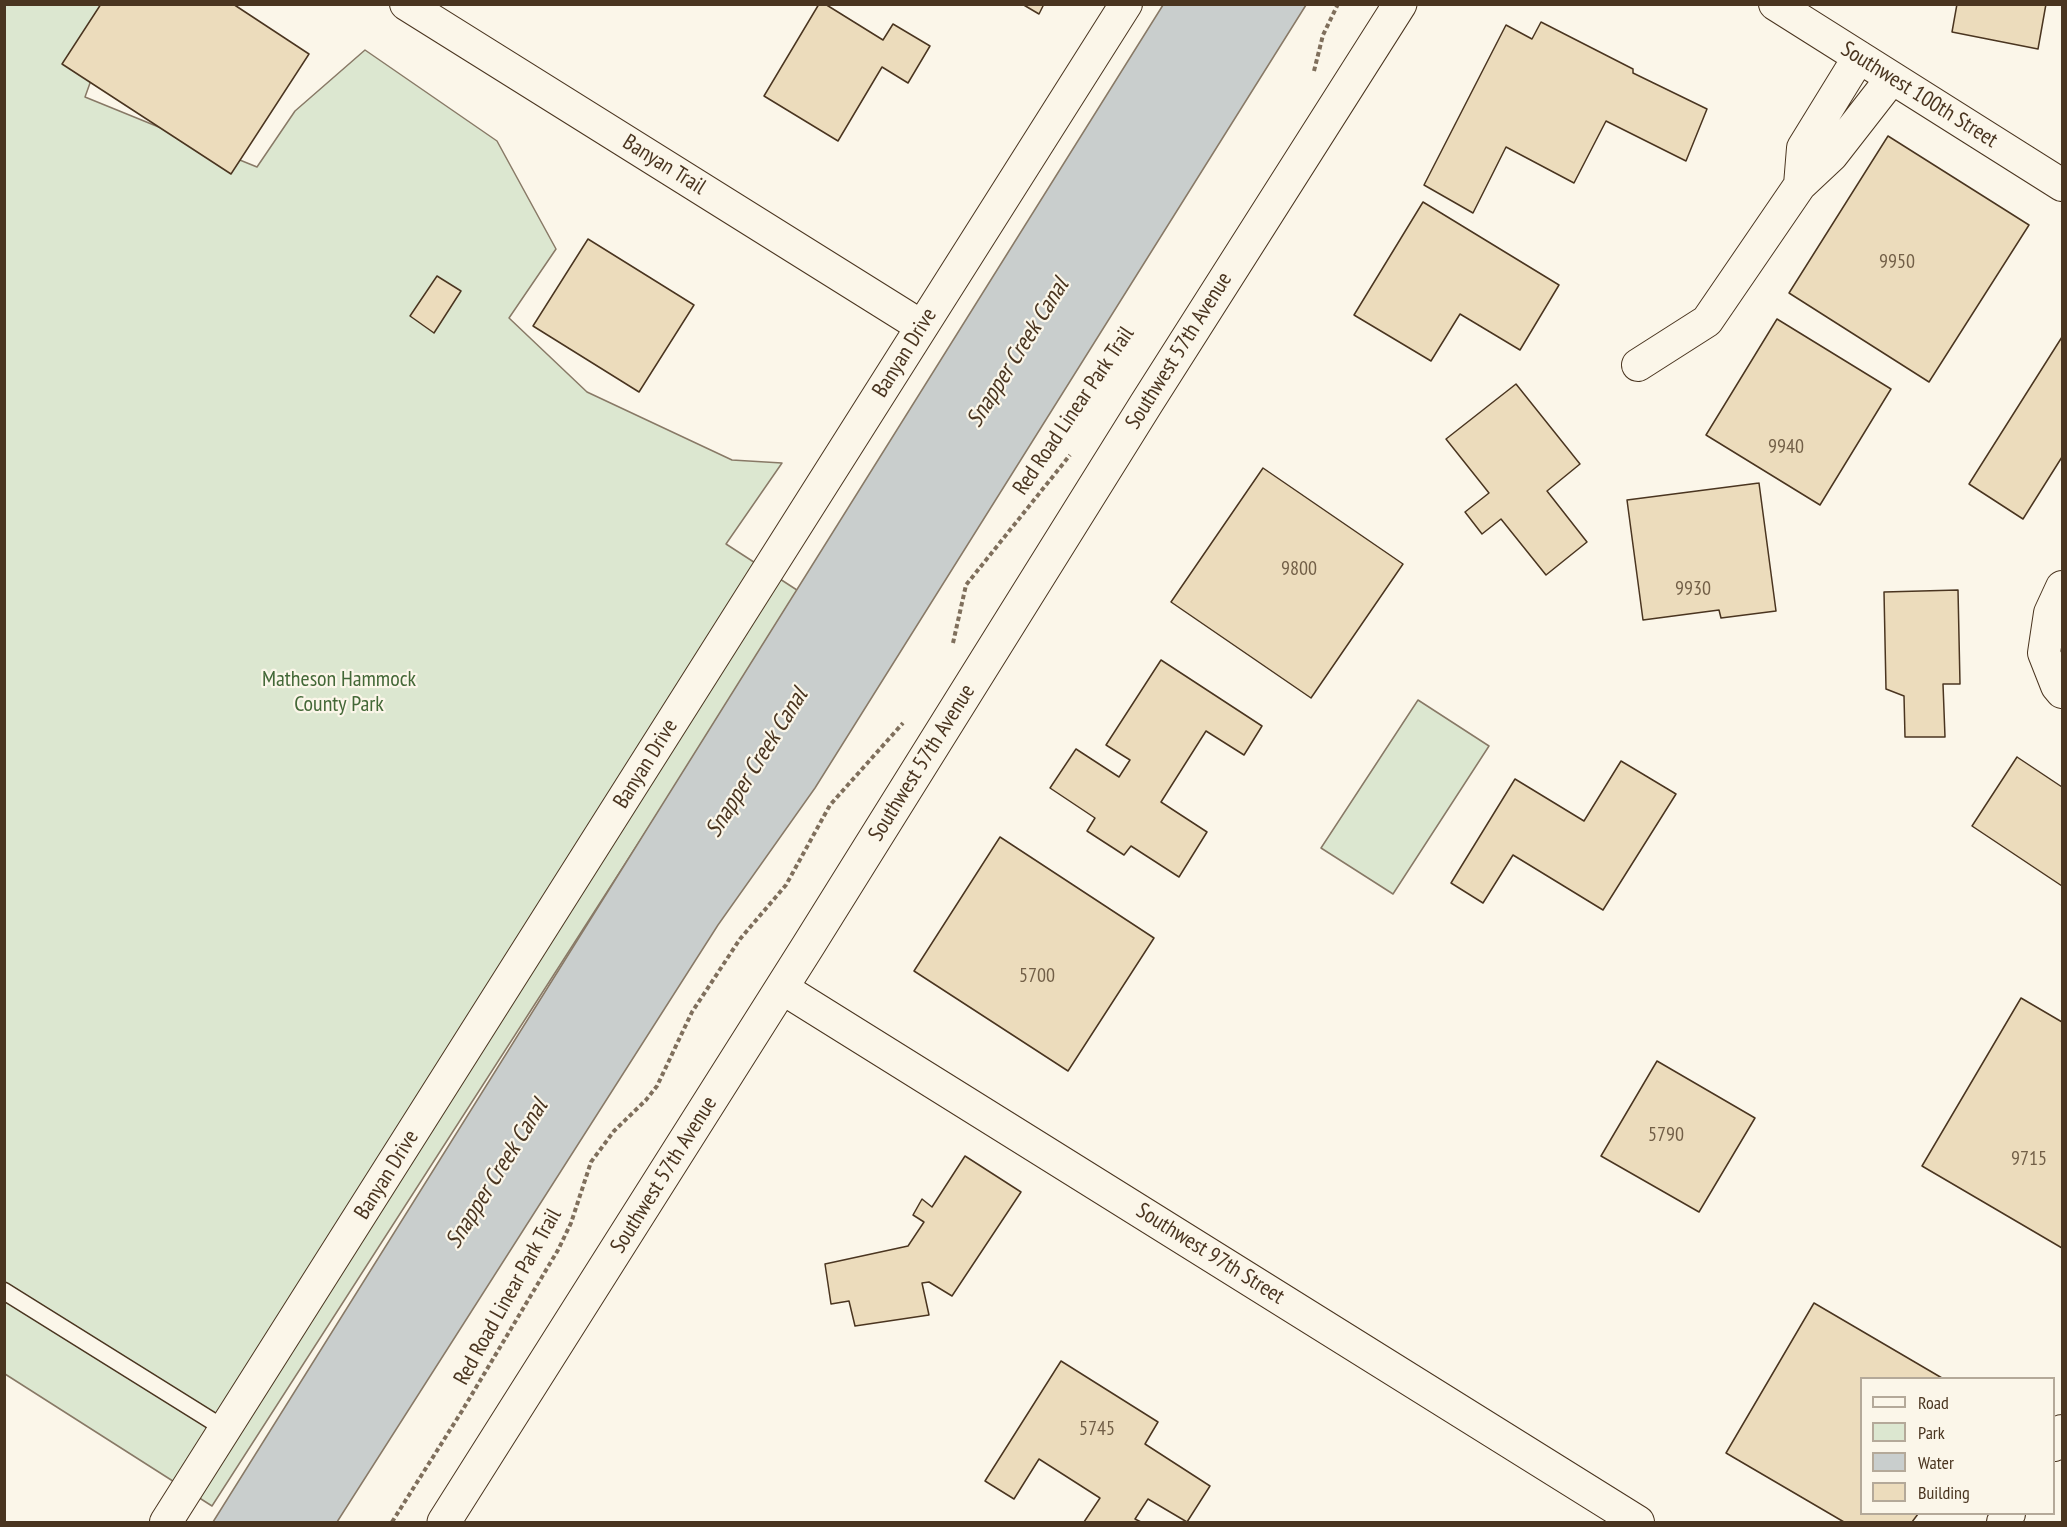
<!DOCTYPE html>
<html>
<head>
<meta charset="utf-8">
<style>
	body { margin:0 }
	#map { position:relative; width:2067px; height:1527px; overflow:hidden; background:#fbf6e9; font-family:"PT Sans Narrow",sans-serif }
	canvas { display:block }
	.frame { position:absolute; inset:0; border:6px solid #4a3520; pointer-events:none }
	.legend { position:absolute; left:1860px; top:1377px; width:195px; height:138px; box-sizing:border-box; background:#fbf6e9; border:2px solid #b4a999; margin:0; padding:8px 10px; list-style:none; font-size:18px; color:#4a3520 }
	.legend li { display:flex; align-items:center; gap:12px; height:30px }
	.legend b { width:30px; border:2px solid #b4a999 }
</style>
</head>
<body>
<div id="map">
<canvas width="2067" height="1527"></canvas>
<div class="frame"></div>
<ul class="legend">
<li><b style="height:8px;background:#fbf6e9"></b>Road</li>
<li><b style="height:16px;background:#dce7d0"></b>Park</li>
<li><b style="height:16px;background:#c9cecd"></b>Water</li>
<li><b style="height:16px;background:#ecdcbc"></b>Building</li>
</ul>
</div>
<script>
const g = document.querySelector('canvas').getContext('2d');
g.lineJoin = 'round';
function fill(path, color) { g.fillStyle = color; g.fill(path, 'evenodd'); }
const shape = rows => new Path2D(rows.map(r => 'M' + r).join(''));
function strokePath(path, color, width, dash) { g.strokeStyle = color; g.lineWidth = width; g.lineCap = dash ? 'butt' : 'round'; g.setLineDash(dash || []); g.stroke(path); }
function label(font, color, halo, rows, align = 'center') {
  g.font = font + ' "PT Sans Narrow",sans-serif'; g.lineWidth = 4.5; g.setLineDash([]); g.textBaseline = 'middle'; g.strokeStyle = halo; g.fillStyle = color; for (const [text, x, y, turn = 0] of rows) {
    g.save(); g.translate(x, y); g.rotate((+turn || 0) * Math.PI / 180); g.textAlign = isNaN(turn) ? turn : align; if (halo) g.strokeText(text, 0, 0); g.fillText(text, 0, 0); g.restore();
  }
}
const green = shape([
	[4,5,118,5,85,97,257,167,295,111,365,50,497,141,556,249,509,318,587,392,732,460,782,463,726,544,800,592,212,1506,5,1374,4,5],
	[1418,700,1489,746,1393,894,1321,848,1418,700]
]);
fill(green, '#dce7d0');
strokePath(green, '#887966', 1.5);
const water = shape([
	[1163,5,1306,5,815,788,718,925,337,1522,213,1522,1163,5]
]);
fill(water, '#c9cecd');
strokePath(water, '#887966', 1.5);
const building = shape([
	[101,4,233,4,309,54,231,174,62,64,101,4],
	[819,4,825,4,883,40,893,24,930,46,908,83,882,67,838,141,764,96,819,4],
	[1022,4,1044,4,1039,14,1022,4],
	[1957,4,2046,4,2038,49,1952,32,1957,4],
	[1541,22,1633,69,1633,73,1707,109,1686,161,1606,121,1574,183,1506,147,1473,213,1424,185,1506,25,1532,39,1541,22],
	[1888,136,2029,225,1929,382,1789,293,1888,136],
	[1423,202,1559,285,1520,350,1460,314,1431,361,1354,315,1423,202],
	[588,239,694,305,639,392,533,326,588,239],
	[437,276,461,291,434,333,410,316,437,276],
	[1777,319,1891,389,1820,505,1706,435,1777,319],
	[2062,337,2062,457,2023,519,1969,484,2062,337],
	[1516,384,1580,464,1547,491,1587,542,1546,575,1501,519,1482,534,1465,512,1489,493,1446,439,1516,384],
	[1263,468,1403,564,1311,698,1171,602,1263,468],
	[1759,483,1776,611,1721,618,1719,610,1643,620,1627,500,1759,483],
	[1958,590,1960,684,1943,684,1945,737,1905,737,1904,696,1886,689,1884,592,1958,590],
	[1161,660,1262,726,1244,755,1206,731,1161,802,1207,832,1179,877,1131,846,1124,855,1087,831,1095,818,1050,788,1076,749,1119,777,1130,760,1106,745,1161,660],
	[2017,757,2062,787,2062,886,1972,826,2017,757],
	[1621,761,1676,794,1603,910,1513,855,1483,903,1451,883,1515,779,1584,821,1621,761],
	[1000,837,1154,938,1068,1071,914,971,1000,837],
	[2021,998,2062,1022,2062,1248,1922,1166,2021,998],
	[1657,1061,1755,1118,1699,1212,1601,1156,1657,1061],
	[965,1156,1021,1192,952,1296,929,1282,922,1283,929,1315,855,1326,849,1301,831,1304,825,1264,908,1246,924,1222,913,1215,922,1199,932,1207,965,1156],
	[1814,1303,1942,1378,1862,1378,1862,1514,1918,1514,1912,1522,1844,1522,1726,1453,1814,1303],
	[1061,1361,1158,1422,1145,1444,1210,1486,1187,1522,1148,1499,1135,1519,1141,1522,1084,1522,1100,1498,1039,1459,1014,1499,985,1481,1061,1361]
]);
fill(building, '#ecdcbc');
strokePath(building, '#4a3520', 1.5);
const service = shape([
	[4,1291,225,1429]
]);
const minor = shape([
	[406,4,921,326],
	[1775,4,2062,185],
	[1800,185,1803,148,1859,57],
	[1638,365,1707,321,1800,185,1832,155,1892,78],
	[2062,587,2050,613,2044,653,2057,686,2062,692],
	[782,988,1638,1522],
	[2054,1445,2062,1431],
	[166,1522,1126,4],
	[2003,1522,2009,1514]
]);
const secondary = shape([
	[444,1522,808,946,1146,404,1400,4]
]);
strokePath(service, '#4a3520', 19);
strokePath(minor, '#4a3520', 34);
strokePath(secondary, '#4a3520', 35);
strokePath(shape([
	[1314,71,1323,35,1338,4],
	[953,643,966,585,1070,455],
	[392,1522,462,1411,558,1250,571,1223,591,1162,614,1131,646,1100,657,1086,692,1012,740,939,786,885,830,805,903,723]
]), '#7f6f5c', 4, [4.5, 3]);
strokePath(service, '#fbf6e9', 16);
strokePath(minor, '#fbf6e9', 32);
strokePath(secondary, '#fbf6e9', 33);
label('20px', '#725f47', null, [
	["9950",1897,262],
	["9940",1786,447],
	["9800",1299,569],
	["9930",1693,589],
	["5700",1037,976],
	["5790",1666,1135],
	["9715",2029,1159],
	["5745",1097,1429]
]);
label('22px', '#4a3520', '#fbf6e9', [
	["Southwest 100th Street",1919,95,32],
	["Banyan Trail",664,165,32],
	["Southwest 57th Avenue",1179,351,-58],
	["Banyan Drive",905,353,-58],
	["Red Road Linear Park Trail",1074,411,-56],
	["Southwest 57th Avenue",922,763,-58],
	["Banyan Drive",646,764,-58],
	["Banyan Drive",387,1175,-58],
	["Southwest 57th Avenue",664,1175,-58],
	["Southwest 97th Street",1210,1254,32],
	["Red Road Linear Park Trail",508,1297,-61]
]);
label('22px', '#436837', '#fbf6e9', [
	["Matheson Hammock",339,680],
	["County Park",339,705]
]);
label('italic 24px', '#4a3520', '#fbf6e9', [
	["Snapper Creek Canal",1018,353,-58],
	["Snapper Creek Canal",757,763,-58],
	["Snapper Creek Canal",497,1174,-58]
]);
</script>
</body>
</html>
